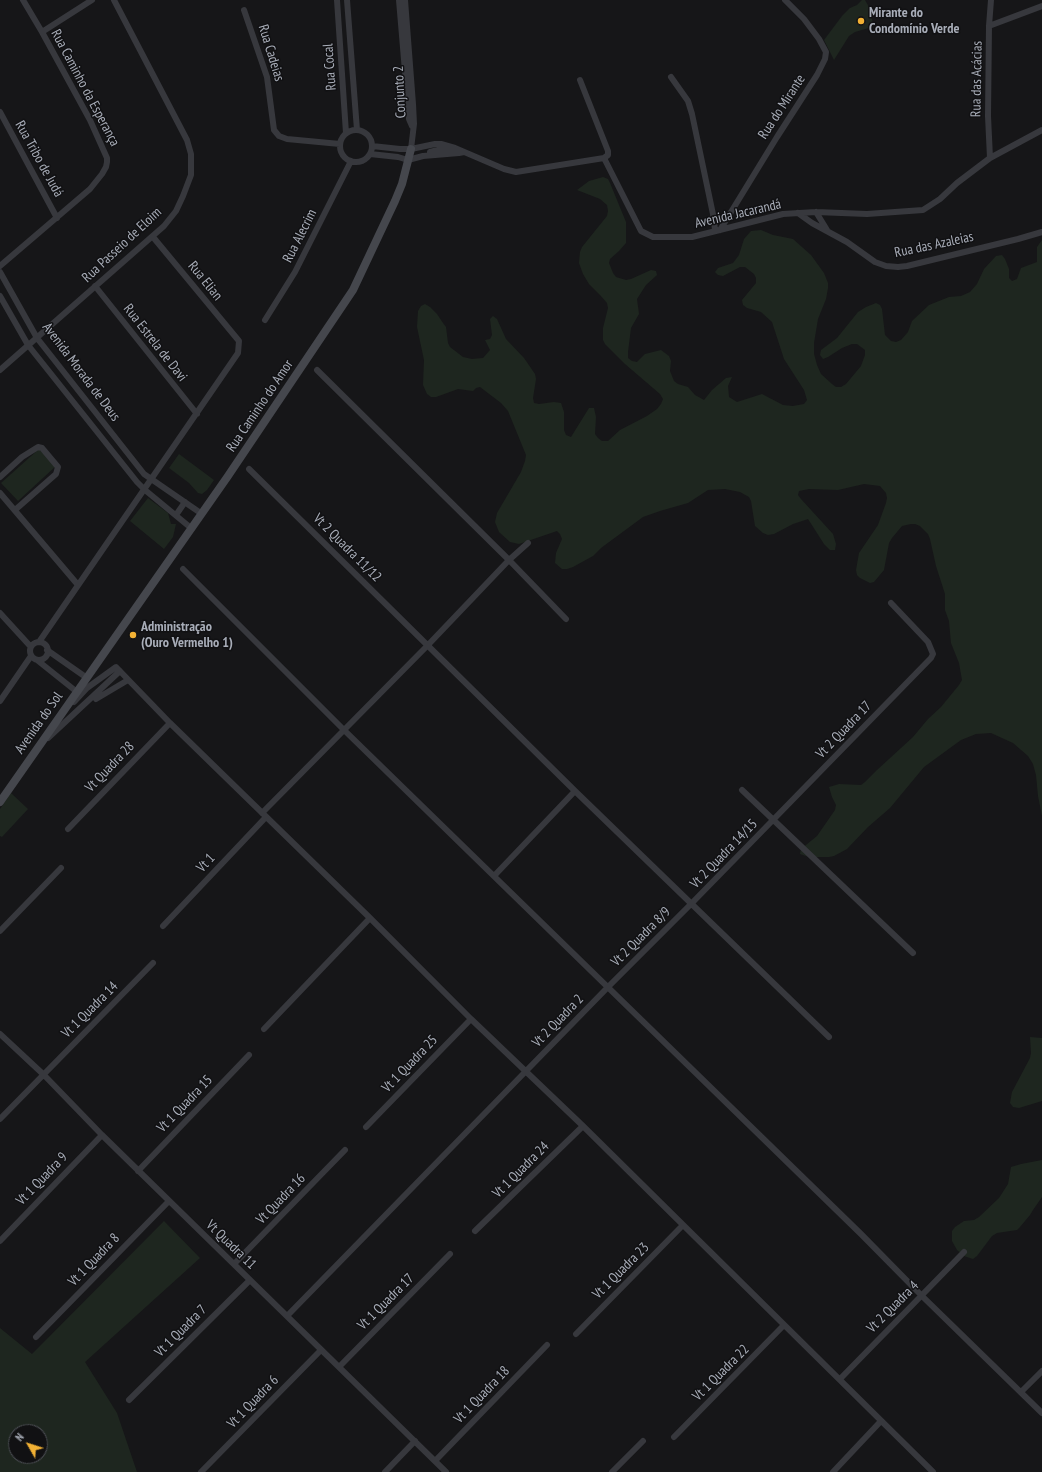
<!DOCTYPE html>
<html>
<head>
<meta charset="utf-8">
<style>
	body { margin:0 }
	#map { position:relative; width:1042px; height:1472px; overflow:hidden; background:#161618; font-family:"PT Sans Narrow",sans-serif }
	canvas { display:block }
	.north { position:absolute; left:8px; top:1424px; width:40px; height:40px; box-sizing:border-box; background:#111113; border:1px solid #4d4f55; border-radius:50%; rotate:309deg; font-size:11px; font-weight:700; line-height:16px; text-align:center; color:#a8adb8 }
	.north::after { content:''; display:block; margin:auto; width:14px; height:18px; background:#f2b134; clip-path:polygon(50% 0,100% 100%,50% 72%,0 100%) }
</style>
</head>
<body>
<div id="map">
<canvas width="1042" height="1472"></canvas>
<div class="north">N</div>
</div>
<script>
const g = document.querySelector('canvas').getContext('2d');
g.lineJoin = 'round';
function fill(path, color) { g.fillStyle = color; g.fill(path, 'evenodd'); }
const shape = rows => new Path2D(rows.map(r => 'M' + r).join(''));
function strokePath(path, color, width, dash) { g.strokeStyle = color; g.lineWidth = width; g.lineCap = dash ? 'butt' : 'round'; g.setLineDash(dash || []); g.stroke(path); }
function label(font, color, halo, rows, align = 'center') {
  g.font = font + ' "PT Sans Narrow",sans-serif'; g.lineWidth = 3; g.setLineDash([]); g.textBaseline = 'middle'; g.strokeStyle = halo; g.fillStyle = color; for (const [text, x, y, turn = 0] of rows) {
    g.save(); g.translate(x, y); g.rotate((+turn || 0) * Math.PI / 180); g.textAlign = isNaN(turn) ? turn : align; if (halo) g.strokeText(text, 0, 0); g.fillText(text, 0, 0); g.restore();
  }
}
fill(shape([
	[862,0,865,0,870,9,873,24,872,27,855,32,849,36,834,60,824,40,842,16,850,8,857,5],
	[603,177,608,179,610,183,626,222,626,243,619,251,610,259,609,263,613,273,616,277,626,280,631,279,651,270,656,271,657,275,646,285,637,299,639,314,631,328,628,352,628,358,632,361,637,362,645,354,661,350,669,356,671,361,670,371,674,381,678,384,688,387,695,395,704,400,712,390,726,378,732,377,728,386,729,397,737,402,762,394,783,405,793,406,804,404,807,400,804,390,784,359,772,322,761,312,747,308,743,305,742,300,756,283,756,278,754,274,745,267,740,267,723,276,718,275,715,272,718,268,733,263,739,255,744,239,751,231,761,230,773,235,793,239,811,255,824,273,828,283,828,288,826,299,818,319,814,343,814,354,817,365,821,374,832,384,836,387,841,387,846,384,861,366,865,355,865,350,857,344,852,344,842,348,828,357,823,359,820,355,821,350,837,338,858,312,866,307,876,303,880,305,882,309,885,335,891,341,896,342,901,340,908,332,912,321,929,305,949,297,961,296,970,292,977,284,984,269,996,256,1002,255,1005,259,1009,269,1009,278,1012,281,1017,279,1021,268,1037,262,1037,247,1042,240,1042,816,1038,796,1036,775,1033,764,1028,756,1013,743,991,733,976,734,961,740,924,767,890,808,868,827,847,849,834,856,829,857,809,857,800,854,801,849,817,836,835,810,836,805,832,797,829,787,839,784,861,785,865,782,877,770,913,737,928,719,941,707,959,685,962,680,959,663,951,643,949,621,945,610,945,594,936,566,930,539,928,534,920,526,915,524,911,524,902,526,892,538,889,543,884,570,874,582,870,583,860,578,857,575,856,570,859,553,878,525,886,503,887,498,886,493,880,486,864,484,838,490,809,489,799,491,798,495,801,499,833,534,836,544,835,550,830,550,824,544,808,519,793,524,774,534,768,535,763,533,755,526,751,501,749,497,740,492,725,489,708,490,688,503,660,511,643,517,601,548,593,556,573,567,567,569,562,569,555,563,556,553,562,539,560,534,557,531,519,544,510,542,499,532,495,522,497,513,521,472,525,461,526,455,508,411,501,403,480,387,476,388,473,391,458,389,436,397,431,397,427,394,423,385,424,360,417,327,418,311,421,306,425,304,430,307,437,314,443,323,446,327,448,343,450,347,463,357,472,359,483,358,490,350,485,340,490,339,492,335,490,319,493,316,497,319,506,339,524,358,535,374,536,379,533,398,534,403,539,404,554,402,561,403,564,412,564,430,566,435,571,437,589,408,594,408,596,417,595,434,598,438,602,441,608,441,620,430,647,416,657,409,661,404,663,399,660,394,625,364,605,344,603,340,603,328,608,308,607,303,600,295,589,284,583,274,579,263,580,252,582,247,607,216,608,211,607,205,600,199,577,190,589,181],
	[39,449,56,466,18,501,1,483],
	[179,454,214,480,207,490,202,494,198,493,189,483,169,468],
	[148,498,168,513,171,524,176,524,173,537,164,549,130,521],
	[11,793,28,809,2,837,0,836,0,809],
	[1030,1037,1042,1038,1042,1101,1019,1108,1013,1107,1010,1103,1012,1092,1030,1058,1031,1053],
	[1042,1160,1042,1197,1033,1210,1030,1215,1020,1227,1017,1230,997,1233,992,1236,977,1256,973,1259,964,1256,957,1250,952,1241,952,1231,955,1227,964,1221,974,1220,979,1217,999,1198,1008,1184,1011,1167,1021,1164],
	[164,1221,200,1258,85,1362,117,1413,137,1472,0,1472,0,1328,32,1354],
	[16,1432,40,1432,40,1456,16,1456]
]), '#1e261f');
strokePath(shape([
	[337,0,346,133],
	[347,0,357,130],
	[399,0,409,119,412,126],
	[405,0,413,104,414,124,411,149],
	[244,10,267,77,274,130,279,136,287,139,340,144],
	[989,26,1042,6],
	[42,32,92,0],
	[671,77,688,101,692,114,714,219,715,231],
	[580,80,608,151,608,155,604,158],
	[0,112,57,218],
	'340 146a16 16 0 1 1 32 0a16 16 0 1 1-32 0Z',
	[372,146,400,149,411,149,435,144,441,144,455,148,504,169,516,172,604,158],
	[430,152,442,149,453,150],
	[370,154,398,157,408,160,423,156,459,153,464,152],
	[604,158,641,231,653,237,692,237,783,214,816,212,867,214,923,210,940,199,957,183,990,158,1042,130],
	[990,158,988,116,989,26,991,0],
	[816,212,827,230],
	[798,213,812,223,847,242,875,262,886,266,898,267,907,266,1018,239,1042,232],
	[720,230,777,137,817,75,825,59,826,52,819,39,804,19,785,0],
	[0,266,90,189,102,174,106,167,107,162,107,158,90,120,42,32,23,0],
	[0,272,37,338,144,474,202,514],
	[95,286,197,414],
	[0,296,28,345,137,482,145,490,191,528],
	[265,320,295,272,351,161],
	[0,370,164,226,176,211,183,196,191,175,191,154,187,140,114,0],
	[317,370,509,560,566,619],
	[249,469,575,791,829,1037],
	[0,477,22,457,38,447,42,448,58,467,56,474,15,510],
	[0,493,78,585],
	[176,515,185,502],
	[183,569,343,729,861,1234,922,1296,1042,1413],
	[0,613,31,647],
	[39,642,238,353,239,341,153,237],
	'30 651a9 9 0 1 1 18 0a9 9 0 1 1-18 0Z',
	[47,650,87,678],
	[37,660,77,692],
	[96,699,128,680],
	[0,701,31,656],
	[74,702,87,688,116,667,170,723,370,918,471,1019,583,1126,933,1472],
	[48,738,120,671],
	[742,790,913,953],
	[262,813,428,645,509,560,528,543],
	[68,829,170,723],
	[494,876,575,791],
	[163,926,266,817],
	[0,931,61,868],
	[264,1029,370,918],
	[0,1034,44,1075,102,1135,446,1472],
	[0,1119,153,963],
	[366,1127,471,1019],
	[138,1171,249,1055],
	[475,1231,583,1126],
	[0,1241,102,1135],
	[234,1264,345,1150],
	[287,1316,608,987,691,904,931,658,933,654,928,642,891,603],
	[576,1334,683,1225],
	[36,1337,169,1201],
	[339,1367,450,1254],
	[840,1379,964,1252],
	[1021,1392,1042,1371],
	[129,1400,250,1280],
	[674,1437,784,1325],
	[435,1461,547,1345],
	[201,1472,321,1350],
	[385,1472,415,1441],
	[612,1472,643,1441],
	[833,1472,881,1421]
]), '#37383d', 6);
strokePath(shape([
	[0,802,228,476,353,290,395,201,402,184,411,149]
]), '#45474d', 8);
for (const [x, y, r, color] of [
	[861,21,4,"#f2b134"],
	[133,635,4,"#f2b134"]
]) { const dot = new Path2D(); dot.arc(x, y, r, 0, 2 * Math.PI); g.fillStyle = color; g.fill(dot); strokePath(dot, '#111113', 1.5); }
label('bold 14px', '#a8adb8', '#111113', [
	["Mirante do",869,13],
	["Condomínio Verde",869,29],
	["Administração",141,627],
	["(Ouro Vermelho 1)",141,643]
], 'left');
label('14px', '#a8adb8', '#111113', [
	["Rua Cadeias",271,53,73],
	["Rua Cocal",330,67,-94],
	["Rua das Acácias",977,79,-89],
	["Rua Caminho da Esperança",85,88,62],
	["Conjunto 2",400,92,-93],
	["Rua do Mirante",782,107,-57],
	["Rua Tribo de Judá",39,159,61],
	["Avenida Jacarandá",738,214,-13],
	["Rua Alecrim",300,236,-63],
	["Rua Passeio de Eloim",122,245,-43],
	["Rua das Azaleias",934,245,-12],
	["Rua Elian",205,281,51],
	["Rua Estrela de Davi",155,343,52],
	["Avenida Morada de Deus",81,372,53],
	["Rua Caminho do Amor",260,406,-56],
	["Vt 2 Quadra 11/12",347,548,45],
	["Avenida do Sol",39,723,-55],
	["Vt 2 Quadra 17",844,730,-46],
	["Vt Quadra 28",110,767,-46],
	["Vt 2 Quadra 14/15",724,854,-46],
	["Vt 1",206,863,-47],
	["Vt 2 Quadra 8/9",641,937,-45],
	["Vt 1 Quadra 14",90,1010,-45],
	["Vt 2 Quadra 2",558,1021,-46],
	["Vt 1 Quadra 25",410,1064,-46],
	["Vt 1 Quadra 15",185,1104,-46],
	["Vt 1 Quadra 24",521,1170,-45],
	["Vt 1 Quadra 9",42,1179,-46],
	["Vt Quadra 16",281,1199,-46],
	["Vt Quadra 11",231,1245,44],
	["Vt 1 Quadra 8",94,1260,-46],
	["Vt 1 Quadra 23",621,1271,-45],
	["Vt 1 Quadra 17",386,1302,-45],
	["Vt 2 Quadra 4",893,1307,-45],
	["Vt 1 Quadra 7",181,1331,-45],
	["Vt 1 Quadra 22",721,1373,-45],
	["Vt 1 Quadra 18",482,1395,-46],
	["Vt 1 Quadra 6",253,1402,-46]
]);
</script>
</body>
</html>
